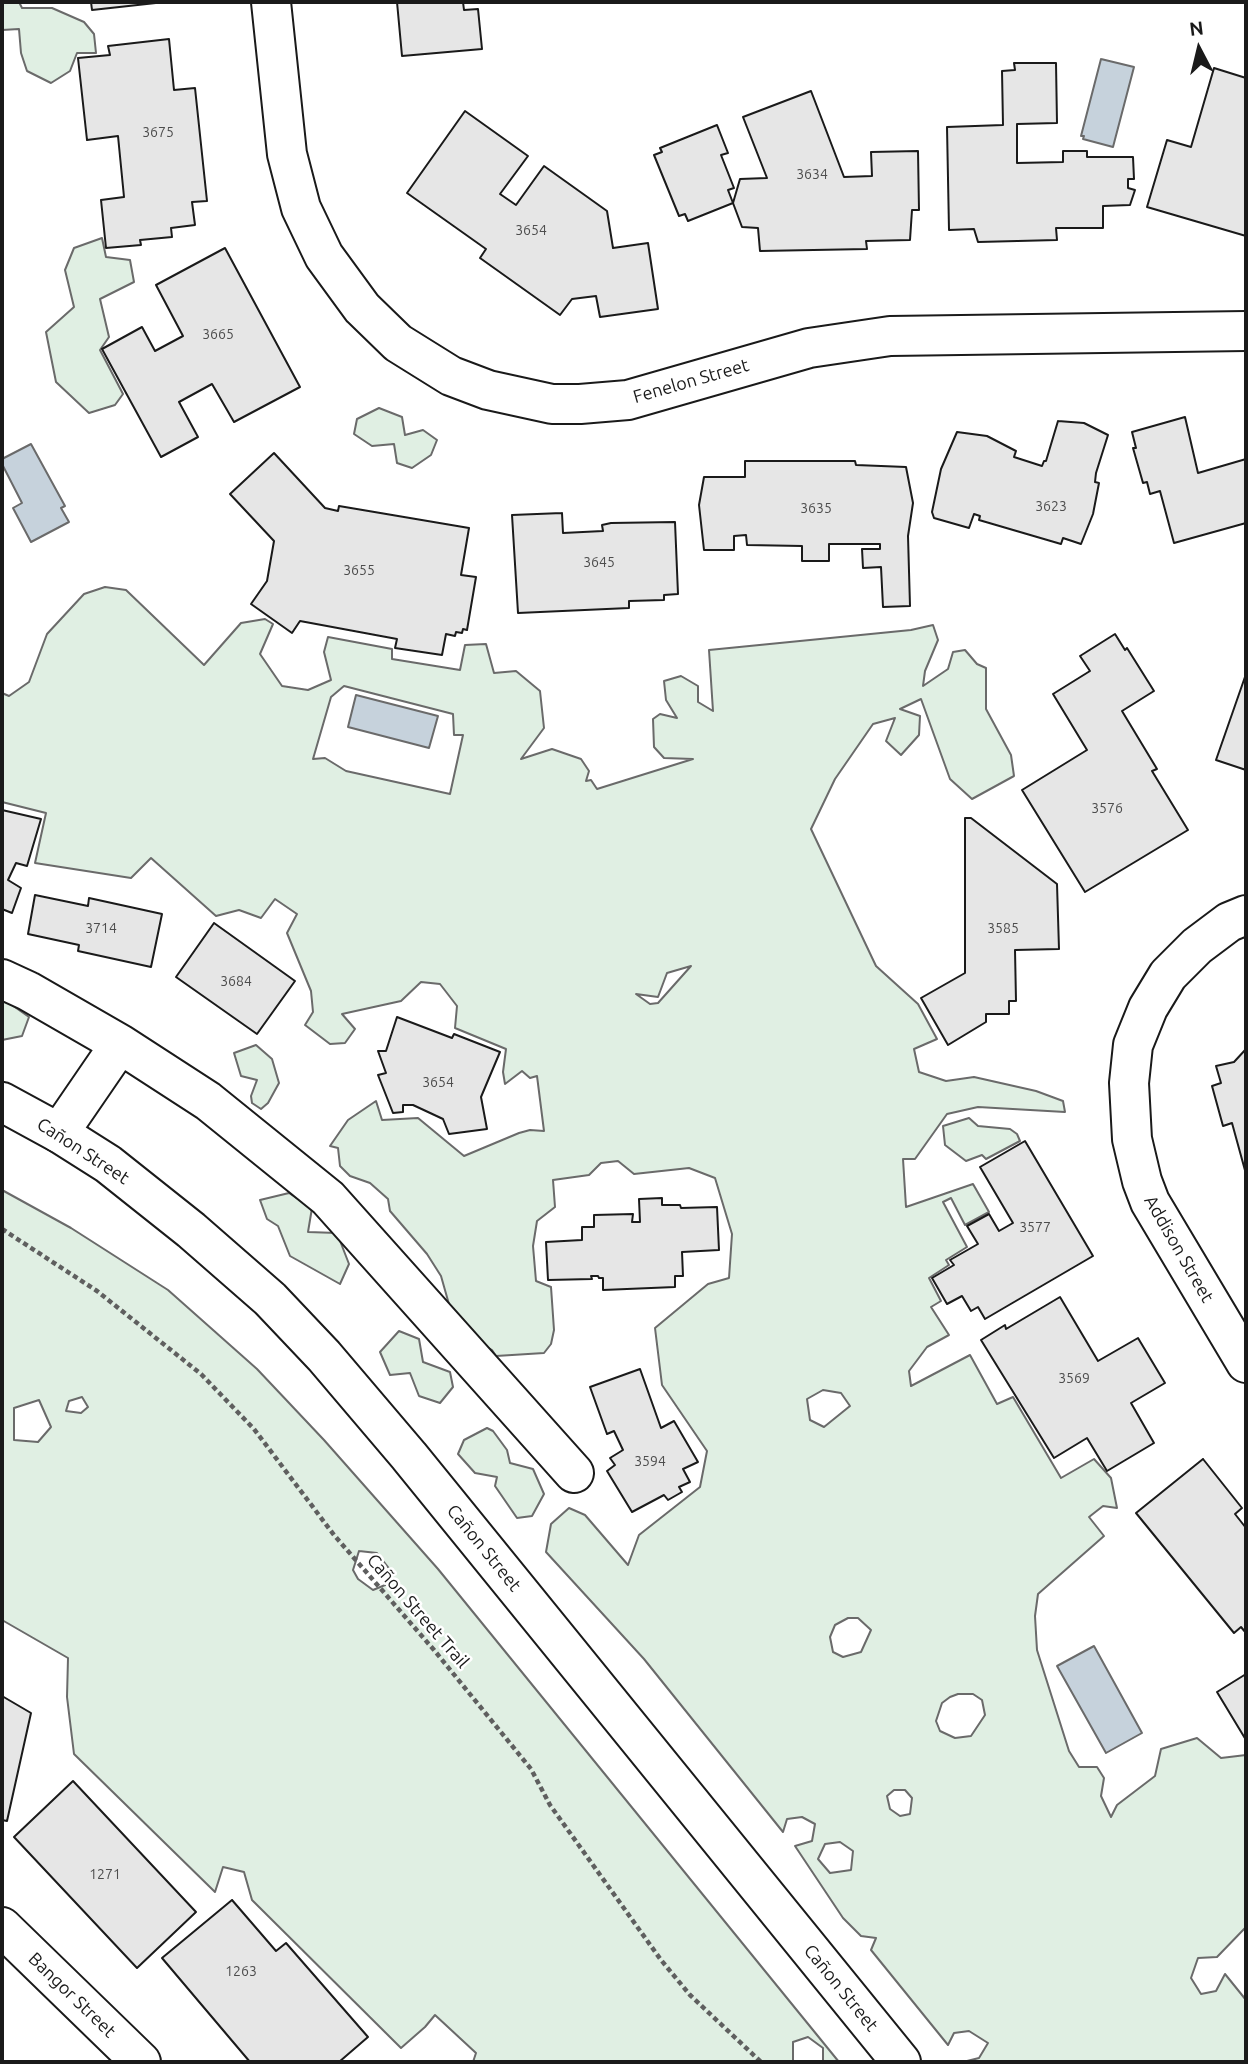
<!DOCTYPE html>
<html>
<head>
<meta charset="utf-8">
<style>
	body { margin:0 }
	#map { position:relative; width:1248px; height:2064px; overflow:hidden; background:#fff; font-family:Ubuntu,sans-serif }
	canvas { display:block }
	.frame { position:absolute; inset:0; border:4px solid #1a1a1a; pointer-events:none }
	.north { position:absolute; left:1164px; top:14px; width:70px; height:70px; -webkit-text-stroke:5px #fff; paint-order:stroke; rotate:353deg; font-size:19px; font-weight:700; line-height:28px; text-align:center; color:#1a1a1a }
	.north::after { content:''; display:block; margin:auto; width:24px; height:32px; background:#1a1a1a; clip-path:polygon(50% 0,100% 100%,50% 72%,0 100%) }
</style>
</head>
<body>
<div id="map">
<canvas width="1248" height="2064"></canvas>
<div class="frame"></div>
<div class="north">N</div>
</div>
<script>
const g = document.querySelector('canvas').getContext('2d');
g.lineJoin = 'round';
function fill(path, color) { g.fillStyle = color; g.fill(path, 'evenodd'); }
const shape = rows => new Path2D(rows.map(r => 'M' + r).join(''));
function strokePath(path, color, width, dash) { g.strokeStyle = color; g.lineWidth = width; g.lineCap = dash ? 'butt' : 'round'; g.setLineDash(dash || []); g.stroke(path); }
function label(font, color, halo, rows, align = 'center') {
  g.font = font + ' Ubuntu,sans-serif'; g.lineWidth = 5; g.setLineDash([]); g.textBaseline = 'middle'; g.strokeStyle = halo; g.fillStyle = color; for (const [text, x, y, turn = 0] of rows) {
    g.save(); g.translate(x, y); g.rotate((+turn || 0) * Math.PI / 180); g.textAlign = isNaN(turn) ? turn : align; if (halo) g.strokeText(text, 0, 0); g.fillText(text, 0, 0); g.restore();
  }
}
const green = shape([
	[2,2,19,2,22,8,52,8,84,22,94,34,96,53,77,53,70,71,51,83,27,71,21,53,19,29,2,30,2,2],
	[102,238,106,257,130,260,134,282,100,299,109,337,100,350,123,394,115,405,89,413,56,382,46,332,74,307,65,270,74,248,102,238],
	[379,408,402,417,405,435,423,430,437,440,431,455,412,468,397,463,394,444,372,446,354,434,357,419,379,408],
	[105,587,126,590,204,665,241,623,265,619,273,624,260,654,282,686,308,690,331,680,324,652,328,637,392,649,392,659,460,670,465,645,486,644,494,673,516,671,540,691,544,728,521,759,552,749,581,759,589,771,586,781,591,780,597,789,693,759,664,758,654,747,653,719,660,714,677,718,666,700,664,681,681,676,698,686,698,702,713,711,709,650,911,630,933,625,938,640,925,671,923,686,948,669,953,652,965,650,977,664,986,668,986,709,1011,755,1014,776,972,799,950,779,921,699,900,709,920,716,919,735,901,755,886,741,895,718,873,724,835,779,811,829,876,966,918,1004,937,1039,914,1049,919,1072,946,1081,974,1077,1036,1091,1063,1101,1065,1112,978,1107,947,1114,915,1159,903,1159,906,1207,973,1184,989,1212,965,1225,951,1198,943,1202,967,1247,946,1260,949,1265,929,1278,941,1301,931,1307,949,1335,927,1347,909,1371,911,1386,970,1355,997,1404,1013,1397,1061,1478,1094,1459,1111,1478,1117,1508,1103,1506,1089,1517,1104,1536,1038,1594,1035,1616,1037,1650,1069,1751,1079,1767,1097,1767,1104,1778,1101,1796,1111,1817,1117,1805,1155,1776,1161,1749,1197,1738,1221,1758,1246,1755,1246,1927,1217,1957,1198,1958,1191,1978,1201,1994,1216,1991,1225,1974,1246,2000,1246,2062,963,2062,979,2058,988,2043,969,2031,954,2033,948,2045,871,1950,876,1938,861,1936,843,1918,795,1846,812,1841,815,1824,802,1817,787,1819,783,1832,644,1659,546,1552,551,1524,569,1508,585,1515,628,1565,639,1535,700,1487,707,1451,662,1385,655,1328,708,1284,729,1278,732,1234,715,1178,689,1168,634,1174,618,1161,601,1163,589,1175,553,1180,555,1207,537,1221,533,1246,536,1281,551,1287,554,1330,551,1344,544,1353,496,1356,492,1350,456,1329,441,1276,427,1254,390,1211,388,1199,370,1183,350,1176,340,1166,338,1148,330,1146,348,1120,376,1101,382,1120,418,1118,464,1156,519,1133,530,1130,544,1131,537,1076,530,1078,522,1071,505,1084,503,1072,506,1049,455,1028,457,1006,440,984,421,982,401,1001,342,1014,355,1029,345,1043,330,1044,305,1025,313,1012,311,991,287,933,297,914,275,899,261,918,239,910,216,916,151,858,131,878,35,863,46,813,2,802,2,693,9,696,29,682,47,634,84,594,105,587],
	[344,686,453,714,454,735,463,735,450,794,346,771,325,758,313,759,331,697,344,686],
	[691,966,658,1003,650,1004,636,994,658,997,667,973,691,966],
	[823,1390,841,1393,850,1406,824,1427,810,1420,807,1399,823,1390],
	[848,1618,858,1618,871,1630,861,1652,843,1657,833,1652,830,1637,835,1625,848,1618],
	[958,1694,973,1694,982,1700,985,1715,971,1736,955,1738,940,1731,936,1721,942,1703,950,1697,958,1694],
	[894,1790,905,1790,912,1798,910,1814,900,1816,890,1809,887,1796,894,1790],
	[840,1842,853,1851,851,1870,830,1873,818,1859,825,1844,840,1842],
	[2,998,29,1017,22,1036,2,1040,2,998],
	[256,1045,272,1059,279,1083,268,1103,261,1109,252,1103,251,1096,257,1080,241,1076,234,1053,256,1045],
	[969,1118,978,1126,1010,1129,1017,1134,1020,1141,986,1159,982,1155,966,1161,945,1145,943,1126,969,1118],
	[2,1190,71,1228,168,1290,257,1369,324,1440,438,1569,839,2062,823,2062,823,2048,808,2037,793,2042,793,2062,473,2062,476,2053,435,2015,425,2027,401,2048,252,1900,244,1872,223,1867,215,1892,74,1754,67,1697,68,1658,2,1620,2,1190],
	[82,1397,88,1407,81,1413,66,1411,69,1401,82,1397],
	[39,1400,51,1427,38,1442,14,1440,14,1408,39,1400],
	[359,1551,377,1553,391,1571,390,1583,373,1590,358,1579,353,1570,359,1551],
	[289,1193,312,1208,308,1232,337,1233,349,1264,340,1284,290,1256,278,1226,267,1219,260,1200,289,1193],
	[399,1331,419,1339,423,1362,450,1372,453,1387,440,1403,419,1396,410,1373,390,1375,380,1352,399,1331],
	[487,1428,493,1431,507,1450,510,1463,533,1469,544,1494,532,1516,517,1518,495,1486,497,1477,475,1473,458,1454,464,1440,487,1428]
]);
fill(green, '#e0efe3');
strokePath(green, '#6a6a6a', 2);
const water = shape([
	[1101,59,1134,67,1113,147,1083,139,1084,136,1081,136,1101,59],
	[31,444,65,506,61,508,69,522,31,542,13,508,22,503,2,464,2,459,31,444],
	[356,695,438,716,429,748,348,727,356,695],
	[1094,1646,1142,1733,1106,1753,1057,1666,1094,1646]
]);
fill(water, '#c6d2dc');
strokePath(water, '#6a6a6a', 2);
const building = shape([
	[91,2,165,2,92,10,91,2],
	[397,2,463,2,464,10,478,9,482,49,402,56,397,2],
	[169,39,174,90,195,88,207,201,192,202,195,225,171,228,172,237,140,240,141,245,106,248,101,200,124,197,118,136,87,140,78,58,110,55,108,46,169,39],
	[1014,63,1056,63,1057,123,1017,124,1017,163,1063,162,1063,151,1087,151,1087,157,1133,157,1134,179,1128,179,1128,188,1135,190,1130,205,1103,206,1103,228,1056,228,1057,240,978,242,974,229,949,230,947,127,1003,125,1002,71,1015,70,1014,63],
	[1214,68,1246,78,1246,236,1147,207,1167,140,1191,147,1214,68],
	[811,91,844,177,872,176,871,152,918,151,919,210,912,210,910,240,866,241,867,249,760,251,758,228,742,227,733,203,740,179,767,178,743,117,811,91],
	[465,111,528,156,500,194,516,205,544,166,607,211,613,248,648,243,658,309,600,317,596,296,572,299,560,315,480,258,486,249,407,193,465,111],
	[717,125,728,153,721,155,734,188,728,190,733,203,688,221,685,214,679,216,654,155,662,152,660,148,717,125],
	[225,248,300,387,234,422,212,384,179,402,198,437,161,457,102,349,142,327,155,351,183,336,156,285,225,248],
	[1185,417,1198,473,1246,459,1246,523,1174,543,1160,491,1150,494,1147,482,1143,483,1133,448,1136,448,1132,432,1185,417],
	[1058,421,1084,423,1108,435,1096,473,1095,482,1099,483,1093,514,1081,544,1063,538,1061,544,979,520,980,516,974,514,969,528,934,518,932,512,941,469,957,432,987,436,1016,451,1014,457,1042,466,1044,461,1046,461,1058,421],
	[274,453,325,508,338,511,339,506,469,528,461,575,476,577,467,630,463,629,462,633,456,632,455,636,446,634,442,655,395,648,397,639,300,621,292,633,251,604,267,581,274,541,230,494,274,453],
	[745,461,855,461,856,465,906,467,913,503,908,536,910,606,883,607,881,567,863,568,862,549,880,549,880,544,829,544,829,561,802,561,802,546,747,545,746,535,734,536,734,550,704,550,699,505,704,477,745,477,745,461],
	[562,513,563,533,603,531,602,525,611,523,675,522,678,594,664,595,664,600,629,601,629,608,518,613,512,515,562,513],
	[1115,634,1125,650,1127,648,1154,691,1122,711,1157,769,1152,771,1188,830,1085,892,1022,790,1087,750,1053,694,1090,671,1080,656,1115,634],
	[1246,674,1246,770,1216,760,1246,674],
	[2,810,41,819,27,866,16,863,8,880,21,888,12,913,2,909,2,810],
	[965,818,971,818,1057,884,1059,949,1015,950,1016,1001,1009,1001,1009,1014,986,1014,986,1022,948,1045,921,998,965,973,965,818],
	[35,895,88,906,89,898,162,914,151,967,78,951,79,945,28,934,35,895],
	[214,923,295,981,257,1034,176,977,214,923],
	[397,1017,452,1038,454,1034,500,1052,481,1097,487,1129,449,1134,443,1119,413,1105,403,1105,403,1112,393,1113,378,1075,386,1073,378,1051,386,1051,397,1017],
	[1246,1049,1246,1174,1232,1123,1223,1126,1212,1086,1221,1083,1216,1066,1234,1062,1246,1049],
	[1025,1141,1093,1256,985,1319,978,1307,971,1311,962,1296,947,1304,932,1278,954,1265,950,1260,978,1244,967,1226,989,1214,999,1231,1013,1223,980,1167,1025,1141],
	[662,1198,662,1205,680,1205,681,1208,717,1207,719,1250,682,1252,683,1276,675,1276,675,1287,603,1290,603,1278,599,1278,598,1276,591,1276,592,1279,548,1280,546,1242,582,1240,582,1227,594,1227,594,1215,633,1214,632,1222,640,1222,639,1199,662,1198],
	[1060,1297,1098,1361,1138,1338,1165,1383,1131,1403,1154,1443,1107,1471,1087,1438,1054,1458,981,1340,1005,1325,1006,1329,1060,1297],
	[640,1369,661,1428,674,1421,698,1462,683,1469,690,1482,679,1487,682,1492,668,1500,664,1495,632,1512,607,1471,615,1465,610,1458,623,1450,614,1431,607,1434,590,1387,640,1369],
	[1203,1459,1242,1508,1235,1514,1246,1528,1246,1633,1241,1627,1234,1633,1136,1513,1203,1459],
	[1246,1674,1246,1740,1217,1692,1246,1674],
	[2,1696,31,1713,7,1821,2,1820,2,1696],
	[73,1781,196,1912,137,1968,14,1837,73,1781],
	[232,1900,276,1951,286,1943,368,2037,339,2062,250,2062,162,1958,232,1900]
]);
fill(building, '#e6e6e6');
strokePath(building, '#1a1a1a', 2);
const minor = shape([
	[271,2,287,154,301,208,324,256,362,308,398,343,451,376,488,390,552,404,580,404,628,400,809,348,890,336,1246,331],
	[1246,915,1229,922,1197,946,1168,975,1148,1008,1133,1045,1129,1083,1132,1139,1142,1181,1150,1202,1246,1363],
	[2,979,28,991,120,1044,208,1101,328,1198,574,1473],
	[59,1133,120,1044],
	[2,1927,141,2062]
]);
const major = shape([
	[2,1102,59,1133,108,1164,191,1230,270,1299,324,1356,409,1456,901,2062]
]);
strokePath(minor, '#1a1a1a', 42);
strokePath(major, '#1a1a1a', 42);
strokePath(shape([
	[2,1229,97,1291,201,1374,254,1429,334,1535,434,1650,531,1769,550,1805,661,1960,690,1995,761,2062]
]), '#5f5f5f', 4.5, [5, 3.5]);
strokePath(minor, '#fff', 38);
strokePath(major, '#fff', 38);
label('14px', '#4d4d4d', null, [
	["3675",158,132],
	["3634",812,174],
	["3654",531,230],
	["3665",218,334],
	["3623",1051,506],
	["3635",816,508],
	["3645",599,562],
	["3655",359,570],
	["3576",1107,808],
	["3714",101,928],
	["3585",1003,928],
	["3684",236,981],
	["3654",438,1082],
	["3577",1035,1227],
	["3569",1074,1378],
	["3594",650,1461],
	["1271",105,1874],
	["1263",241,1971]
]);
label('18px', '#1a1a1a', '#fff', [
	["Fenelon Street",691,381,-16],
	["Cañon Street",83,1151,33],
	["Addison Street",1179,1249,60],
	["Cañon Street",484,1548,51],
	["Cañon Street Trail",418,1611,49],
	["Cañon Street",841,1988,51],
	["Bangor Street",72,1995,44]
]);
</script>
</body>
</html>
